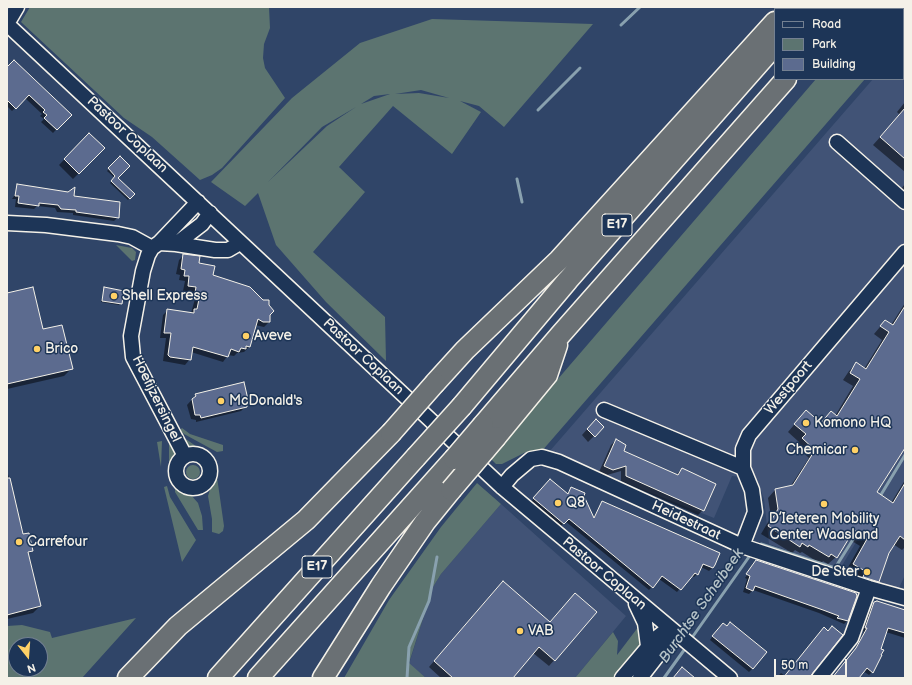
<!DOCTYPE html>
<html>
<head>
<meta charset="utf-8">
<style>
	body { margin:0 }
	#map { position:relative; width:912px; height:685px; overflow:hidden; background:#304568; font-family:"Balsamiq Sans",sans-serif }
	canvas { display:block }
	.frame { position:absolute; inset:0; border:8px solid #f4f1e8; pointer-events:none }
	.legend { position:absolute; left:774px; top:8px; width:130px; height:72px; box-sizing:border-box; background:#1d3557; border:1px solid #738091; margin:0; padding:5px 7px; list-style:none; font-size:12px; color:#f4f1e8 }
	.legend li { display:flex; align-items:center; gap:8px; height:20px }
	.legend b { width:20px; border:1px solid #738091 }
	.north { position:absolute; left:8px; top:637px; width:40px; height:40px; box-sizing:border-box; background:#1d3557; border:1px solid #738091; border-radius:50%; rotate:163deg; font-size:11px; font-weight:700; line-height:16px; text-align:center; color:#f4f1e8 }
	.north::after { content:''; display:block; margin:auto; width:14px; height:18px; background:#ffd166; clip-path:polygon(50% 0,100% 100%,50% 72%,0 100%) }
	.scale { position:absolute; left:774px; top:659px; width:73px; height:18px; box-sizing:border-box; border:2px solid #f4f1e8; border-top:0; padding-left:5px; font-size:12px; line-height:14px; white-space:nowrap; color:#f4f1e8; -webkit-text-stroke:3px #1d3557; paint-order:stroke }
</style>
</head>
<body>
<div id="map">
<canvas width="912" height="685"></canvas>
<div class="frame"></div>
<ul class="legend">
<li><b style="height:5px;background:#1d3557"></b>Road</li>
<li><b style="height:11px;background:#5c7470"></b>Park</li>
<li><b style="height:11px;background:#5c6b8f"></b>Building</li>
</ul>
<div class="north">N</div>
<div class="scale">50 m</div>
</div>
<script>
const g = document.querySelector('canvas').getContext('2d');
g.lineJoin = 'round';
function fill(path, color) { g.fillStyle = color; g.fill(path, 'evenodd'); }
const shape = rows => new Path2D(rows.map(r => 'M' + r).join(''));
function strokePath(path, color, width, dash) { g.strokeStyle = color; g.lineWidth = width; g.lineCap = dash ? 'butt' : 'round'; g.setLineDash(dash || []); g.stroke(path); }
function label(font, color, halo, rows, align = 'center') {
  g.font = font + ' "Balsamiq Sans",sans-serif'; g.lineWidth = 3; g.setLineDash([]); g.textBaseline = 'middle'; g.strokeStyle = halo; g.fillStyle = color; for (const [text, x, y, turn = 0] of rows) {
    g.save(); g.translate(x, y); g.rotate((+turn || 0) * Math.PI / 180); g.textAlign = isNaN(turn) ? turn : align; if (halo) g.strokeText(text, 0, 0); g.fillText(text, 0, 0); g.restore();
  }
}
fill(shape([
	[905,40,905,575,899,588,879,583,888,556,894,545,865,527,840,569,769,544,764,499,757,479,732,476,714,518,549,452,873,79,903,79,903,42],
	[501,504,626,616,575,678,426,678,409,664,433,587,441,574]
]), '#415376');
fill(shape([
	[30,7,269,7,270,28,264,44,263,58,265,68,285,98,222,168,212,175,200,180,152,137,124,118,21,22],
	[878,7,905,7,905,31,903,33,903,9,876,9],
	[432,19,593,24,504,127,479,106,460,101,481,112,452,154,393,106,339,167,365,192,313,252,385,317,386,361,326,302,276,245,258,193,245,206,211,182,292,98,360,43],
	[421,90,449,98,419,93,395,94],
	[390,94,361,104,374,96],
	[356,107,327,126,268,182,322,127],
	[816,79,865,79,541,452,526,452,502,464,496,464,491,459,496,451],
	[116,245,132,248,136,252,135,260,132,261],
	[182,428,190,434,223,445,223,451,217,452,184,434,180,430],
	[180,435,206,453,186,445],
	[169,440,175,451,175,457,169,468],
	[162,441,161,467,157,442],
	'186 472a7 7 0 1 1 14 0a7 7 0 1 1-14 0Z',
	[216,470,224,526,223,531,219,534,212,532,212,519,208,496],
	[477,483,501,504,441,574,433,587,409,663,426,678,344,678,389,600,441,527],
	[167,486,170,497,196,540,182,562,164,487],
	[175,487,191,495,198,503,202,516,203,530,198,530,175,492],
	[136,618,82,678,7,678,7,626,22,625,50,632,52,638],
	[16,645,40,645,40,669,16,669],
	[639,626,644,642,617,678,575,678,613,632,618,641,617,655]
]), '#5c7470');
fill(shape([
	[7,68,70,115,53,133,41,122,44,119,40,116,42,114,25,98,12,111,7,106],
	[905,102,905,172,873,145,900,115,897,112],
	[89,134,104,148,73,179,59,165],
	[120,157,117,178,133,194,128,200,110,183,115,178,107,171],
	[905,184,905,192,901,189],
	[18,190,73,196,118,217,114,221,73,215,73,213,57,212,55,208,37,206,34,209,15,207,16,199,12,199],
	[184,255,269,315,269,322,264,327,255,325,249,347,244,352,237,353,234,356,228,355,223,362,191,352,190,359,185,365,163,361,166,338,160,338,163,315,168,310,191,313,195,299,190,298,192,292,183,291,185,281,179,280,180,275,176,274,179,260],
	[105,289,123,292,119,305,101,302],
	[7,294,42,331,71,369,64,376,7,389],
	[905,303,905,446,876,492,891,503,905,480,905,547,902,550,893,544,888,553,878,581,870,589,846,571,860,546,847,538,836,557,828,564,823,561,821,564,802,552,800,553,795,550,792,553,761,534,771,517,768,498,775,490,790,487,809,458,796,446,799,442,788,432,799,419,820,424,824,420,835,416,853,386,843,380,849,371,856,364,864,369,882,340,874,334,885,321,891,325],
	[196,395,248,404,241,411,196,422,196,420,191,419,187,405],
	[590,426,594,436,588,442,582,435],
	[616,440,622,451,676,475,682,469,703,510,698,515,621,481,621,471,607,475,599,472,611,445],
	[7,470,23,535,32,551,27,555,40,606,33,613,7,619],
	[547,483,567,494,571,488,583,496,593,518,603,502,718,553,712,568,709,571,701,567,697,574,694,577,691,576,677,592,659,579,649,590,565,521,561,526,531,502],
	[755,563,856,596,847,621,844,624,819,613,753,590,749,594,743,592,747,579,745,578],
	[497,588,549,623,575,594,596,612,549,666,533,653,511,678,441,678,429,667],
	[875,603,905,611,905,638,886,632,872,672,869,675,863,671,858,678,832,678,853,653,864,632,863,631,871,607],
	[719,627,753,668,749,672,710,640],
	[832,627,807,678,776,678,781,673,785,676]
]), '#0007');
strokePath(shape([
	[621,25,640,7],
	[538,110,580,68],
	[517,179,522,202],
	[879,498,905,455],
	[758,547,761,544,835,568,859,530],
	[691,639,751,554],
	[407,678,409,647,429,601,437,557],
	[664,678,687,646]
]), '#89a1af', 3);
const building = shape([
	[14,60,72,115,57,130,44,118,47,115,43,112,45,110,29,95,16,109,7,100,7,67,14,60],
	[905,108,905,159,880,137,905,108],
	[89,133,105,148,79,174,64,159,89,133],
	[120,156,130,166,118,178,135,194,130,199,111,181,115,176,108,168,120,156],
	[17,184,68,192,75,187,74,196,120,202,119,218,76,212,76,210,61,209,58,205,39,203,39,206,18,203,19,196,15,196,17,184],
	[183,254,200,256,199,263,215,266,213,275,250,287,263,300,269,300,269,305,274,311,270,315,270,322,263,322,258,319,250,347,246,346,246,349,241,348,239,352,231,349,228,357,193,347,191,360,170,357,168,355,171,333,164,333,167,309,194,313,194,309,197,309,200,294,195,293,196,287,188,286,189,276,184,276,185,270,181,269,183,254],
	[33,287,43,329,62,325,73,369,7,384,7,293,33,287],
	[104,287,124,291,122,304,102,301,104,287],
	[905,306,905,448,877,492,893,503,905,483,905,540,900,536,889,553,879,582,863,577,865,571,853,564,867,539,854,530,837,558,831,554,829,557,809,545,808,547,802,543,800,547,768,526,778,509,775,489,793,485,815,450,802,438,806,434,794,424,806,410,821,423,831,411,837,416,860,379,850,373,856,362,866,369,889,332,880,326,885,320,893,325,905,306],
	[244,382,249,404,247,404,247,407,201,418,200,415,195,415,192,399,196,396,195,394,244,382],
	[596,419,604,427,595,437,587,429,596,419],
	[616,439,626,445,624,451,678,475,682,468,716,484,704,511,626,476,626,466,613,470,604,466,616,439],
	[7,478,10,478,23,534,29,533,33,551,28,552,41,606,7,615,7,478],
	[550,479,568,494,571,487,585,493,584,496,594,518,602,501,720,553,715,565,713,568,703,564,698,575,695,573,681,590,662,576,653,588,569,519,564,524,533,498,550,479],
	[756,560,856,593,857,596,848,621,837,618,839,616,823,610,755,586,753,591,746,588,750,576,746,574,756,560],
	[503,581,550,622,575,593,597,612,555,661,539,647,513,678,453,678,434,661,503,581],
	[877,601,905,610,905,633,888,628,881,649,884,650,881,655,882,655,873,673,867,668,859,678,832,678,856,648,867,628,865,628,874,602,877,601],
	[730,622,767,652,753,669,712,636,723,623,727,626,730,622],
	[832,626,843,635,809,678,783,678,824,627,828,631,832,626],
	[682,667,695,678,673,678,682,667]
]);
fill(building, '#5c6b8f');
strokePath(building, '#f4f1e8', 1);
const minor = shape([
	[7,24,502,487,730,678],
	[7,24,17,7],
	[837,142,905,202],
	[7,223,46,225,118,234,132,237,152,248],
	[159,243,176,244,215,250,228,250,240,243],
	[176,244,202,224,210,213],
	[604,410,743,468],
	'176 471a17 17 0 1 1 34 0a17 17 0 1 1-34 0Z',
	[185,456,133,357,131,336,143,271,148,255,152,248,159,243,198,202],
	[502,487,512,475,531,459,542,457,559,462,742,546,869,588,905,598],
	[742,546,755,512,752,490,743,468,743,449,749,435,905,252],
	[636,604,645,623,648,646],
	[622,678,655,639,669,628],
	[640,678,675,633],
	[819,678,851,638,869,588]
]);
const highway = shape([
	[787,9,789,7],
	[807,9,809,7],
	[848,9,850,7],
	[435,383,465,350,559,260,775,22],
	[462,406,568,280,775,45],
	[483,425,561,334,786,79],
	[496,437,547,375,557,345],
	[128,678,178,626,306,520,391,433],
	[218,678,416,457],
	[258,678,454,459],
	[323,678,381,586,425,522,451,490]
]);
strokePath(minor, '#f4f1e8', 17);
strokePath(highway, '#f4f1e8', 23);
strokePath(minor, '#1d3557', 14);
strokePath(highway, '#6a7074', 20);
const highwayBridge = shape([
	[391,433,435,383],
	[416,457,462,406],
	[454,459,483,425],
	[451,490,496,437]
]);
strokePath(highwayBridge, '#f4f1e8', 23, []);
strokePath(highwayBridge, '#6a7074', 20);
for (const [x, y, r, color] of [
	[114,296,4,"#ffd166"],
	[246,336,4,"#ffd166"],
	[37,349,4,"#ffd166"],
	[221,401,4,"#ffd166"],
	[806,423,4,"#ffd166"],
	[855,450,4,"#ffd166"],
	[558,503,4,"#ffd166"],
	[824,504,4,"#ffd166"],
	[19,542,4,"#ffd166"],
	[867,572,4,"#ffd166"],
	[520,631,4,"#ffd166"]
]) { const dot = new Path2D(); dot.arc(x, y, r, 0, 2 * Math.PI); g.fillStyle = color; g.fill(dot); strokePath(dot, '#1d3557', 1.5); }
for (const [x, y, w] of [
	[617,225,30],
	[317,567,30]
]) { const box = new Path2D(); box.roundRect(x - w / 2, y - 11, w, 22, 3); g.fillStyle = '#1d3557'; g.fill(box); strokePath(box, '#f4f1e8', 1); }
label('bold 13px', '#f4f1e8', null, [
	["E17",617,225],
	["E17",317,567]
]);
label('14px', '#f4f1e8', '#1d3557', [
	["Pastoor Coplaan",127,135,43],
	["Pastoor Coplaan",363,357,43],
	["Westpoort",789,388,-50],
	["Hoefijzersingel",156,399,64],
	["Heidestraat",686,521,25],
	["Pastoor Coplaan",604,574,40]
]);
label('14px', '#f4f1e8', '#1d3557', [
	["Shell Express",122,296],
	["Aveve",254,336],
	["Brico",45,349],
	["McDonald's",229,401],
	["Komono HQ",814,423],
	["Chemicar",847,450,"right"],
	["Q8",566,503],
	["D’Ieteren Mobility",824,519,"center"],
	["Center Waasland",824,535,"center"],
	["Carrefour",27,542],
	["De Ster",859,572,"right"],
	["VAB",528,631]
], 'left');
label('italic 15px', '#b5c2c7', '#1d3557', [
	["Burchtse Scheibeek",702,606,-55]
]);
</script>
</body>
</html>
